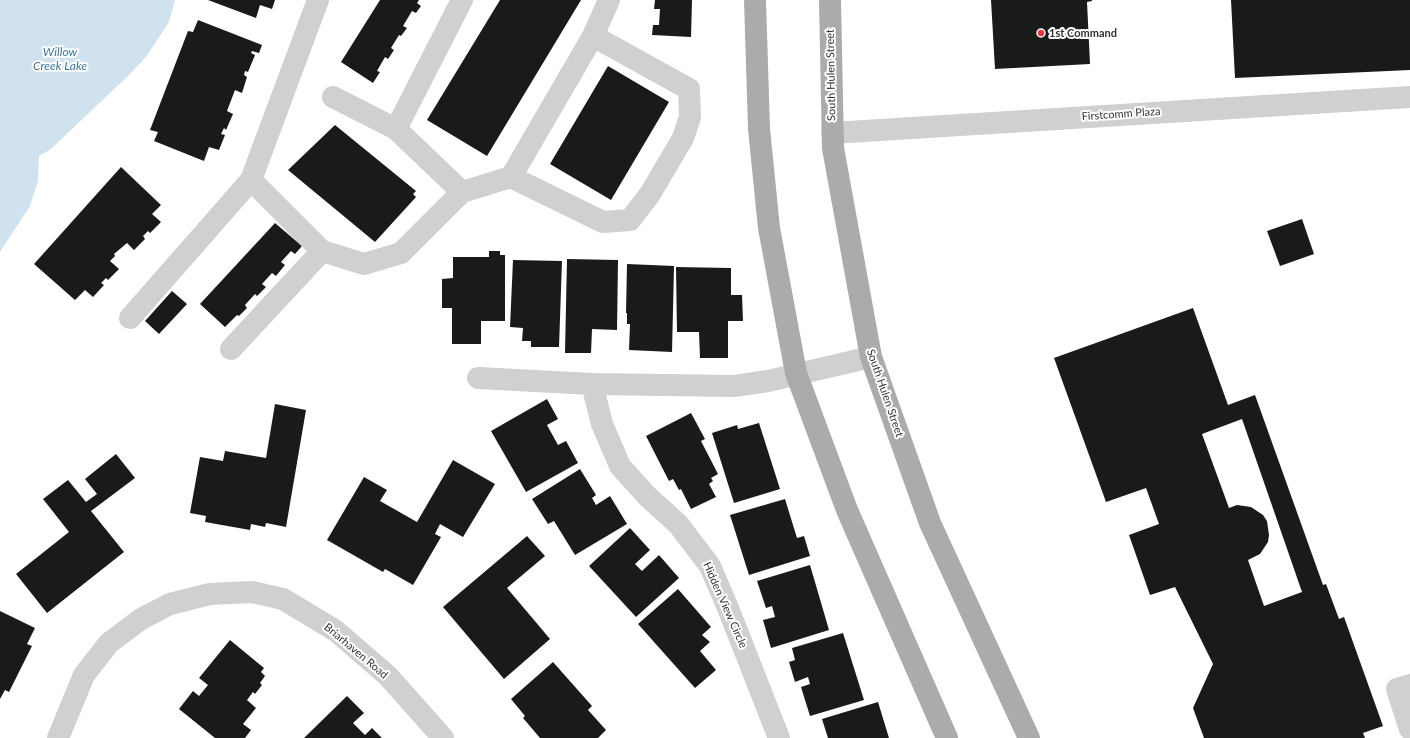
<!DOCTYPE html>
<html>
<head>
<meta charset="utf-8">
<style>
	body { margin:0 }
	canvas { display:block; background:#fff }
</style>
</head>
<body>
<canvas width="1410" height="738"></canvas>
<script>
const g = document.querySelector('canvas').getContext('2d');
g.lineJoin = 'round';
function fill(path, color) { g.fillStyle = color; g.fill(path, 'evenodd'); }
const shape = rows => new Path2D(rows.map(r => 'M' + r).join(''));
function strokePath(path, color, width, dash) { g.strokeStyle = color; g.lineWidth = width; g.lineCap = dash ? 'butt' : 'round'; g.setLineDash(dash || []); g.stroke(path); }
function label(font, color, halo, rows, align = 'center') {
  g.font = font + ' Lato,sans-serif'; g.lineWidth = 4; g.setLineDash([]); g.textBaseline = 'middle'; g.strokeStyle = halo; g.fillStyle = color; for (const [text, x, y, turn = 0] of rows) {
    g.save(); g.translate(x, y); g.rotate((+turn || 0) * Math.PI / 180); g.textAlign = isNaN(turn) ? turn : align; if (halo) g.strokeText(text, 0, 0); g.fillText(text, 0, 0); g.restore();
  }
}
fill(shape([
	[0,0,175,0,169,22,146,57,127,77,111,92,51,149,39,156,38,181,30,206,0,252]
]), '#cfe2ee');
fill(shape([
	[208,0,275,0,272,9,260,5,256,18],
	[380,0,419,0,417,3,421,6,416,13,412,11,403,26,407,28,401,36,399,35,391,48,394,50,388,59,385,57,377,71,380,72,373,83,341,62],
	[500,0,581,0,487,156,427,120],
	[655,0,692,0,691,37,652,35,653,25,659,25,660,9,654,9],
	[991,0,1092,0,1092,1,1087,2,1090,64,995,69],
	[1231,0,1410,0,1410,70,1235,78],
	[198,20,262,45,259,53,252,51,251,53,255,55,248,72,245,71,244,75,247,77,242,93,235,90,227,111,233,114,226,130,224,128,221,134,225,135,219,150,209,147,204,161,154,141,158,132,150,130,188,31,193,32],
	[608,66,669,102,611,200,550,164],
	[335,125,416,191,413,194,416,197,375,242,288,170],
	[121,167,161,205,152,214,161,222,150,233,148,231,143,236,145,239,134,250,127,243,114,254,115,256,110,261,119,269,108,280,106,278,101,283,104,285,93,297,85,290,75,300,34,264],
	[1302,219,1314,254,1280,266,1267,231],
	[275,223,302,246,295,254,291,251,281,262,285,265,276,276,272,273,262,284,266,287,257,296,255,294,245,305,247,308,239,316,237,315,225,327,200,304],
	[489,251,500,251,500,255,505,255,505,321,481,321,481,344,452,344,452,308,442,308,442,279,453,278,453,257,489,257],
	[567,259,618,260,617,330,592,329,591,353,565,353],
	[513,260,562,261,559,347,531,347,531,341,522,341,523,328,510,327],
	[627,264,674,266,672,352,629,350,630,324,627,324,627,313,626,313],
	[676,267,731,268,731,295,742,295,743,321,728,321,728,358,700,358,699,332,677,332],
	[172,291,187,304,159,334,145,321],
	[1193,308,1228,405,1255,395,1323,585,1326,584,1339,619,1344,617,1383,726,1363,733,1365,738,1204,738,1193,708,1213,664,1175,587,1150,595,1129,535,1159,524,1146,488,1106,502,1054,358],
	[1242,419,1302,592,1264,606,1248,560,1260,554,1268,542,1269,535,1267,521,1263,515,1251,507,1237,505,1229,508,1202,434],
	[547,399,558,419,547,425,558,445,566,441,578,463,526,492,491,431],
	[275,404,306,410,286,527,266,523,265,527,251,524,250,530,205,522,206,516,190,513,200,457,223,461,225,451,266,458],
	[691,413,705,439,701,441,718,474,711,478,713,481,709,484,716,497,691,509,681,489,679,490,673,479,669,481,646,436],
	[759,423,780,489,734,503,712,433,737,425,738,429],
	[116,454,135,478,91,511,124,552,47,613,16,574,69,532,43,499,68,480,86,502,97,494,85,479],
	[453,460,495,484,463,537,440,524,435,534,441,537,413,585,385,569,383,572,327,540,364,477,387,490,380,501,417,522],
	[580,469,596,495,592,498,596,505,610,496,627,524,575,555,554,521,548,524,532,499],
	[785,499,797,538,804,536,810,556,749,575,730,515],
	[630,528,650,550,635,564,642,571,659,555,679,578,636,617,589,566],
	[527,536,545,556,507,588,550,639,504,679,443,607],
	[810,565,829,630,771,648,763,620,775,617,772,606,766,608,757,581],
	[678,589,711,627,702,635,710,642,700,651,716,670,695,688,638,624],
	[0,611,35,628,27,644,32,646,9,692,5,690,0,699],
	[843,633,864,700,810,716,801,687,810,684,808,677,795,682,789,662,795,660,792,648],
	[230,640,264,668,261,672,265,676,260,683,262,685,255,694,253,692,247,700,256,708,243,724,251,730,245,738,215,738,179,709,193,691,199,696,208,685,199,678],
	[553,662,592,706,588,710,606,730,598,738,540,738,523,718,525,716,511,699],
	[347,696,364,713,353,723,365,735,372,728,382,738,304,738],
	[878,702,889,738,828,738,822,719]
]), '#1a1a1a');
strokePath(shape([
	[333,97,396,129],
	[832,133,1410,97],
	[511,177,593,36,609,0],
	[251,180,322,251,364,264,401,253,462,192,511,177,603,222,630,220,650,194,683,138,690,117,689,89,593,36],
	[462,192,396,129,462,0],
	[130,318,251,180,318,0],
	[231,349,322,251],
	[478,378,592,384,734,386,768,381,871,357],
	[592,384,602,424,620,466,647,496,678,524,710,566,728,608,779,738],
	[1410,685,1397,689,1410,729],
	[58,738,84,675,109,643,141,619,170,604,210,594,252,592,283,599,336,631,388,676,443,738]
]), '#d0d0d0', 22);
strokePath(shape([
	[755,0,759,129,769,228,796,373,847,510,947,738],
	[830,0,833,148,871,357,930,523,1029,738]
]), '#ababab', 22);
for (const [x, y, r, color] of [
	[1041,33,4,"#e63946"]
]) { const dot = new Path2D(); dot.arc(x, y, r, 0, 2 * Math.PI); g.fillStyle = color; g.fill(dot); strokePath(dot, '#fff', 1.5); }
label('bold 11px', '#333', '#fff', [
	["1st Command",1049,33]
], 'left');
label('11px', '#333', '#fff', [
	["South Hulen Street",831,75,-91],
	["Firstcomm Plaza",1121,114,-4],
	["South Hulen Street",885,393,71],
	["Hidden View Circle",725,605,66],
	["Briarhaven Road",356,651,40]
]);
label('italic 12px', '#3f7597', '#fff', [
	["Willow",60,52],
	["Creek Lake",60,66]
]);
</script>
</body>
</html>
